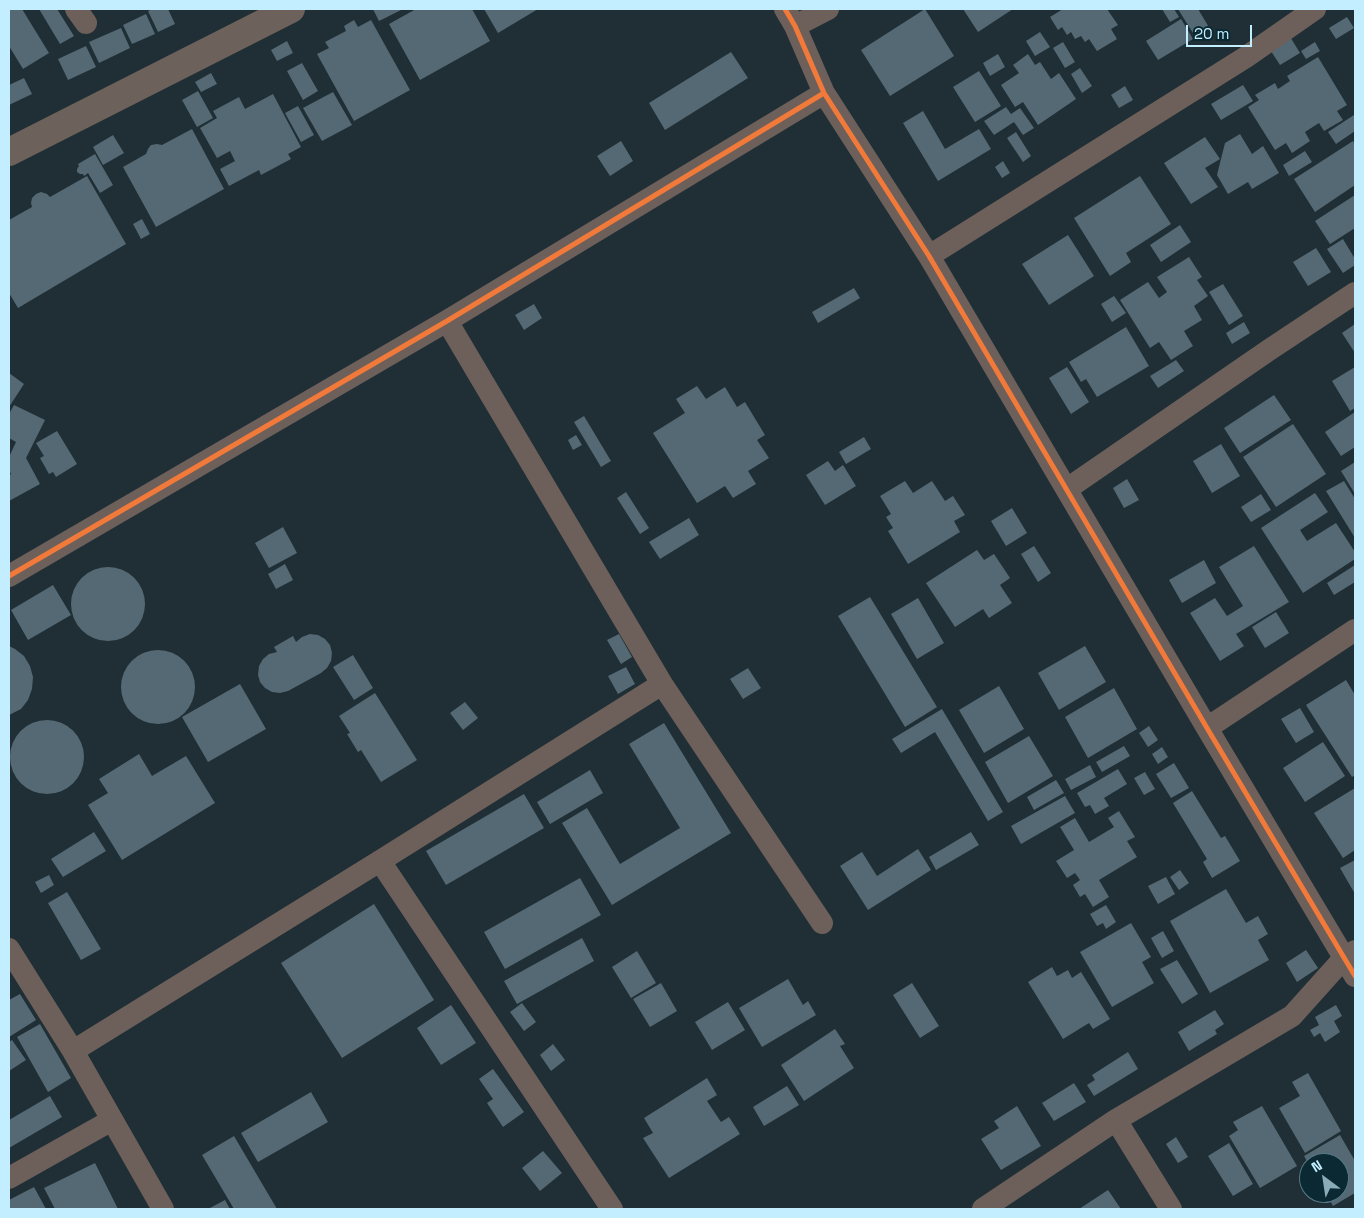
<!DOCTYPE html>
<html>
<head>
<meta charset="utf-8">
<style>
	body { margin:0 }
	#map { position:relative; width:1364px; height:1218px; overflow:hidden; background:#1f2f35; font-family:"Space Grotesk",sans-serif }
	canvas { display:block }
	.frame { position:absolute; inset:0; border:10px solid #c3eeff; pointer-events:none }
	.north { position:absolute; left:1299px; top:1153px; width:50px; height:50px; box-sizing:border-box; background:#0b2933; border:1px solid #557885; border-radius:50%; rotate:329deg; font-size:14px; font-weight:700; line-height:20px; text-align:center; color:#c3eeff }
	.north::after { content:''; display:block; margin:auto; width:18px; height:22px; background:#8aabb8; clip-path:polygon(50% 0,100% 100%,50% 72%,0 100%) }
	.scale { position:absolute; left:1186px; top:25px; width:66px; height:22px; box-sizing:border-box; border:2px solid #c3eeff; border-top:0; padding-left:6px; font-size:15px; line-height:18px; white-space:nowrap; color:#c3eeff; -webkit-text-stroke:4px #0b2933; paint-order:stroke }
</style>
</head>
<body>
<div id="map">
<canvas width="1364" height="1218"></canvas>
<div class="frame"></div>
<div class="north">N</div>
<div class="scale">20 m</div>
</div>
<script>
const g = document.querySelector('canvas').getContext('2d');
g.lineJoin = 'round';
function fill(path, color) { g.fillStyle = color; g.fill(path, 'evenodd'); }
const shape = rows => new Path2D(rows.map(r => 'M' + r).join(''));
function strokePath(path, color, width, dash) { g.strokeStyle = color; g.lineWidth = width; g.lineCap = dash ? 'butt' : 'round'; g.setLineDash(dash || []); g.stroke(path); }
fill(shape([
	[9,9,22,9,49,53,23,69,9,46],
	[39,9,57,9,74,36,60,44],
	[153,9,168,9,175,24,158,32,148,11],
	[373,9,403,9,379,21],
	[416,9,472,9,490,41,420,80,389,24],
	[484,9,538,9,498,33],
	[925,9,954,56,890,96,861,50],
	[963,9,1013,9,978,32],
	[1063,9,1107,9,1118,25,1111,29,1117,39,1097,51,1089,39,1085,42,1081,36,1075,39,1071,32,1067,35,1062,27,1058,30,1050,17],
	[1162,9,1174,9,1179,17,1170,22],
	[1178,9,1198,9,1210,29,1196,38],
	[146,14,155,34,132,44,123,25],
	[1347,17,1354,28,1336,39,1329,28],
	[1181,19,1193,39,1158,60,1146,41],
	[354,20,358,27,371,20,410,90,354,121,317,54,329,48,325,42,346,31,344,26],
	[121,28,130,48,99,63,89,42],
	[1040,32,1050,47,1035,56,1026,41],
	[1289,35,1300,53,1280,65,1269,48],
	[287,41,293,53,277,61,271,50],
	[1063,42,1075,62,1065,68,1053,48],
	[1315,42,1320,51,1306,59,1301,51],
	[86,46,96,67,68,80,58,59],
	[731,52,748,78,665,130,649,103],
	[998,54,1005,67,990,76,983,63],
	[1028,54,1035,65,1040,62,1051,79,1059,73,1076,99,1038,125,1023,102,1015,107,1001,85,1019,73,1013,65],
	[1318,57,1347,105,1337,111,1343,120,1324,131,1319,123,1305,132,1310,141,1292,153,1286,143,1275,150,1248,107,1259,100,1255,95,1275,83,1278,89,1290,81,1287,76],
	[302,63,318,91,303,100,287,71],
	[1080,68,1092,86,1082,93,1071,74],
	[979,71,1001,106,975,122,953,87],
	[211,73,217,84,201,92,195,82],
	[24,78,32,94,9,105,9,85],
	[1243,85,1253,101,1221,120,1211,104],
	[1125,86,1133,100,1119,108,1111,95],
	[198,91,213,118,197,127,182,100],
	[333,92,352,125,322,141,303,108],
	[273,94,301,147,288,154,291,159,261,175,259,170,229,186,220,169,235,161,230,151,217,158,200,128,217,118,213,111,239,97,245,109],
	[298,106,314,135,301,142,285,113],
	[1006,107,1011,114,1020,108,1034,128,1023,135,1014,122,994,135,984,121],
	[923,111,945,149,979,129,991,149,938,181,903,123],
	[1354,115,1355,117,1355,131,1336,144,1328,132],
	[192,129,224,189,156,227,123,167,146,154,148,149,151,145,157,144,162,145],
	[1016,132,1031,156,1023,162,1007,138],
	[1240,134,1252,154,1263,146,1279,173,1252,189,1248,182,1228,194,1217,175,1225,143],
	[113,135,124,153,103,165,93,147],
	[1205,137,1220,159,1205,168,1218,187,1191,204,1164,163],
	[621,141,633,161,610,176,597,156],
	[1353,141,1355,145,1355,185,1315,212,1294,179],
	[1305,151,1312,162,1289,176,1283,165],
	[95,154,113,185,100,193,88,173,84,176,83,174,80,174,77,172,77,169,79,166,78,164],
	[1003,161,1010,173,1002,178,995,167],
	[87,176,126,244,18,308,9,293,9,220,32,207,31,203,32,198,36,194,41,192,47,194,50,197],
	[1140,176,1171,224,1126,253,1131,262,1110,276,1074,218],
	[1355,195,1355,228,1330,244,1315,221],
	[142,219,150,234,141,239,133,224],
	[1180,225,1191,242,1161,262,1150,245],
	[1068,235,1094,276,1049,305,1022,264],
	[1343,239,1355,259,1355,265,1343,273,1327,249],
	[1316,248,1331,272,1308,286,1293,262],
	[1189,257,1202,277,1197,280,1208,296,1194,306,1202,320,1184,331,1193,346,1171,360,1159,342,1150,348,1120,300,1148,282,1159,298,1167,292,1157,277],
	[1223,284,1243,316,1229,325,1209,292],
	[854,288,860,298,818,323,812,312],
	[1114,296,1126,313,1112,322,1101,304],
	[534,304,542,318,524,330,515,315],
	[1244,322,1250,333,1232,344,1226,333],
	[1355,324,1355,353,1342,333],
	[1126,327,1149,366,1097,397,1086,379,1081,382,1069,362],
	[1176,360,1184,371,1158,388,1150,376],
	[1067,367,1089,402,1071,414,1049,378],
	[1355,367,1355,408,1350,411,1332,381],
	[9,373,24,384,9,407],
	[697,386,706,399,725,387,737,407,745,402,765,435,757,440,769,458,748,471,756,484,733,498,725,486,697,503,653,433,685,413,676,399],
	[1274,395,1291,420,1240,453,1224,428],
	[14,405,45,420,26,458,40,484,9,501,9,476,11,474,9,470,9,457,16,442,9,438,9,414],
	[1355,412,1355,447,1341,456,1325,432],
	[584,416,611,461,601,467,574,422],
	[1293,424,1326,474,1276,507,1243,457],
	[57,431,77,464,56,477,53,472,49,474,40,458,44,456,36,443],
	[576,435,582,445,573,450,568,440],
	[864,437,871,449,846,464,839,452],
	[1221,444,1240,476,1212,493,1193,461],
	[828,461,835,471,843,465,856,486,825,505,806,475],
	[1355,462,1355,494,1341,471],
	[1127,479,1139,500,1124,508,1113,488],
	[905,481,913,493,932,481,945,501,953,496,965,515,954,521,960,532,908,564,888,531,893,528,886,517,891,514,880,496],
	[1344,481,1355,499,1355,538,1326,491],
	[626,492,649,528,640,534,617,498],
	[1315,493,1328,512,1300,530,1307,541,1336,523,1355,552,1355,559,1303,593,1261,528],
	[1261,494,1271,510,1251,522,1241,507],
	[1012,508,1027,533,1006,546,991,521],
	[689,518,699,535,660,559,649,542],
	[283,527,297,553,269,568,255,543],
	[1034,546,1051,573,1038,582,1021,554],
	[1254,546,1289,602,1236,634,1244,646,1220,661,1190,613,1215,598,1227,616,1243,606,1219,567],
	[977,550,984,560,994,554,1010,578,1000,585,1012,603,989,618,983,609,955,627,926,583],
	[1204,560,1216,583,1182,603,1169,580],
	[285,564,293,580,276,589,268,574],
	[1355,565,1355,582,1334,595,1327,583],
	'71 604a37 37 0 1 1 74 0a37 37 0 1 1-74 0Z',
	[53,585,71,615,28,640,11,610],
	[870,597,937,707,905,727,838,616],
	[918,598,944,643,917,659,891,614],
	[1276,612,1289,633,1265,648,1252,627],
	[310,634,318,635,325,639,330,645,332,653,331,661,327,668,321,673,288,691,280,693,272,692,265,688,260,682,258,675,259,666,263,659,269,654,277,652,274,647,293,636,296,642,302,637],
	[619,634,632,657,621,664,607,640],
	[9,646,15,649,24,656,30,666,33,677,32,689,28,700,21,709,9,715],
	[1085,646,1106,682,1059,710,1038,673],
	'121 687a37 37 0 1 1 74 0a37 37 0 1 1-74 0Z',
	[353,655,373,688,354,700,333,667],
	[626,667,635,684,618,694,608,676],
	[748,668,761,688,743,699,730,679],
	[1346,680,1355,695,1355,775,1352,777,1306,705],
	[240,684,266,729,208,762,182,717],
	[999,686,1024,729,984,753,959,710],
	[1114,688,1137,729,1088,758,1065,717],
	[375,693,417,760,381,782,361,750,358,752,347,734,350,733,339,716],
	[465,702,478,718,463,730,450,713],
	[1300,708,1314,732,1296,743,1281,719],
	[942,709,1003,812,988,821,935,732,901,753,892,739],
	'10 757a37 37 0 1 1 74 0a37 37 0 1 1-74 0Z',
	[664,723,731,833,612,905,562,823,587,808,620,864,680,828,629,744],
	[1149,726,1158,740,1148,747,1139,733],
	[1029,736,1053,776,1008,803,985,762],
	[1323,742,1345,776,1305,802,1283,768],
	[1124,746,1130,756,1102,772,1096,762],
	[1162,747,1168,757,1158,764,1152,754],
	[139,754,152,776,186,756,215,803,122,860,88,805,108,793,99,779],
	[1174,763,1189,788,1171,798,1156,774],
	[1090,765,1096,777,1071,790,1065,779],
	[1118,769,1127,784,1104,798,1109,806,1095,814,1090,805,1085,807,1077,793],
	[590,770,603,793,550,824,537,802],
	[1145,772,1155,789,1144,795,1134,778],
	[1056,780,1064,793,1034,810,1027,797],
	[1355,788,1355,850,1343,858,1314,813],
	[1192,791,1221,838,1225,836,1240,861,1212,878,1203,862,1207,859,1173,803],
	[524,794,544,828,446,885,426,851],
	[1065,796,1075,813,1021,844,1011,826],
	[1119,811,1135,837,1127,841,1137,857,1099,880,1109,897,1093,907,1085,894,1080,897,1073,885,1080,880,1075,873,1067,878,1056,861,1074,850,1060,827,1075,818,1089,842,1114,827,1108,818],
	[94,832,106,851,63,877,51,859],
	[971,832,979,845,936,870,929,857],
	[918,849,931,870,868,910,840,866,862,852,877,876],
	[1355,860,1355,894,1340,868],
	[1180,870,1189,883,1179,890,1170,877],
	[49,875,54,885,41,893,35,882],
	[1166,877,1175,894,1158,904,1148,886],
	[580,878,601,915,505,969,484,932],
	[1226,889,1246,923,1258,916,1268,934,1258,940,1269,960,1210,993,1170,921],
	[67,892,101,949,81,960,48,903],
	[374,904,434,1000,342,1058,281,963],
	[1106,905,1116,922,1106,929,1103,923,1097,926,1090,914],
	[1131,923,1151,957,1142,962,1154,983,1112,1007,1080,952],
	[1163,931,1174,951,1162,958,1151,938],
	[582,938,594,961,517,1004,504,981],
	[1306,950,1318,968,1297,982,1286,963],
	[637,951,656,983,631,998,612,967],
	[1177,960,1198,994,1182,1004,1160,969],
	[1052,967,1057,976,1068,970,1072,978,1081,972,1110,1019,1093,1029,1089,1023,1063,1039,1028,982],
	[788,979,803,1005,808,1001,816,1015,762,1047,739,1008],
	[661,983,677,1011,650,1027,633,999],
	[912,983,939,1026,920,1038,893,995],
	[20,994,36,1020,9,1037,9,1000],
	[728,1002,745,1030,712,1050,695,1022],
	[522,1003,536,1022,524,1031,510,1012],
	[451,1005,476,1043,441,1065,417,1028],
	[1336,1005,1342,1016,1334,1021,1340,1032,1325,1042,1320,1033,1314,1037,1310,1030,1319,1025,1315,1017],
	[1215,1010,1224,1024,1215,1030,1217,1034,1189,1051,1178,1032],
	[40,1024,71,1078,48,1092,17,1037],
	[835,1029,845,1044,840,1046,854,1068,804,1101,781,1065],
	[12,1040,26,1060,9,1071,9,1042],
	[553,1044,565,1060,551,1071,540,1055],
	[1128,1052,1138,1069,1094,1096,1087,1085,1095,1080,1092,1075],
	[493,1069,524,1112,503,1127,487,1103,493,1099,479,1079],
	[1308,1073,1341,1131,1305,1153,1279,1108,1300,1096,1292,1082],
	[707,1078,717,1095,707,1101,721,1122,729,1117,740,1134,669,1178,643,1138,653,1133,644,1118],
	[1074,1083,1086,1102,1054,1121,1042,1103],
	[787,1086,799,1105,764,1126,753,1107],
	[311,1092,328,1122,258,1162,241,1133],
	[50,1096,62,1117,9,1148,9,1120],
	[1017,1106,1041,1146,1001,1170,981,1139,999,1128,994,1121],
	[1262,1106,1297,1166,1260,1188,1229,1136,1238,1130,1233,1122],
	[1340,1135,1355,1161,1355,1193,1333,1206,1326,1193,1339,1193,1339,1163,1308,1163,1304,1156],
	[234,1136,277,1209,234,1209,202,1155],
	[1176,1137,1188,1157,1178,1163,1166,1144],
	[1229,1143,1253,1184,1233,1196,1208,1156],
	[543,1151,562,1173,540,1191,522,1168],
	[95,1163,118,1209,55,1209,44,1188],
	[34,1187,46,1209,9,1209,9,1200],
	[1108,1190,1121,1209,1079,1209],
	[225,1200,230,1209,208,1209]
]), '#556975');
strokePath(shape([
	[76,9,86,23],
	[785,9,795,26,824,93,929,256,1207,728,1355,976],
	[795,26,828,9],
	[929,256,1246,57,1315,9],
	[447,321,662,684,822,923],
	[1067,489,1269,350,1355,293],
	[9,576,447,321,824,93],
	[1207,728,1355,630],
	[380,861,612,1209],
	[9,949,73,1051,163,1209],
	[73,1051,380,861,662,684],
	[1116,1120,1171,1209],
	[9,1178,112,1120],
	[983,1209,1116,1120,1292,1016,1344,958,1355,951]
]), '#6d5f5a', 22);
strokePath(shape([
	[9,152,291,9]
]), '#6d615b', 28);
strokePath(shape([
	[785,9,795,26,824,93,929,256,1207,728,1355,976],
	[9,576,447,321,824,93]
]), '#f17a3a', 5);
</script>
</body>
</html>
